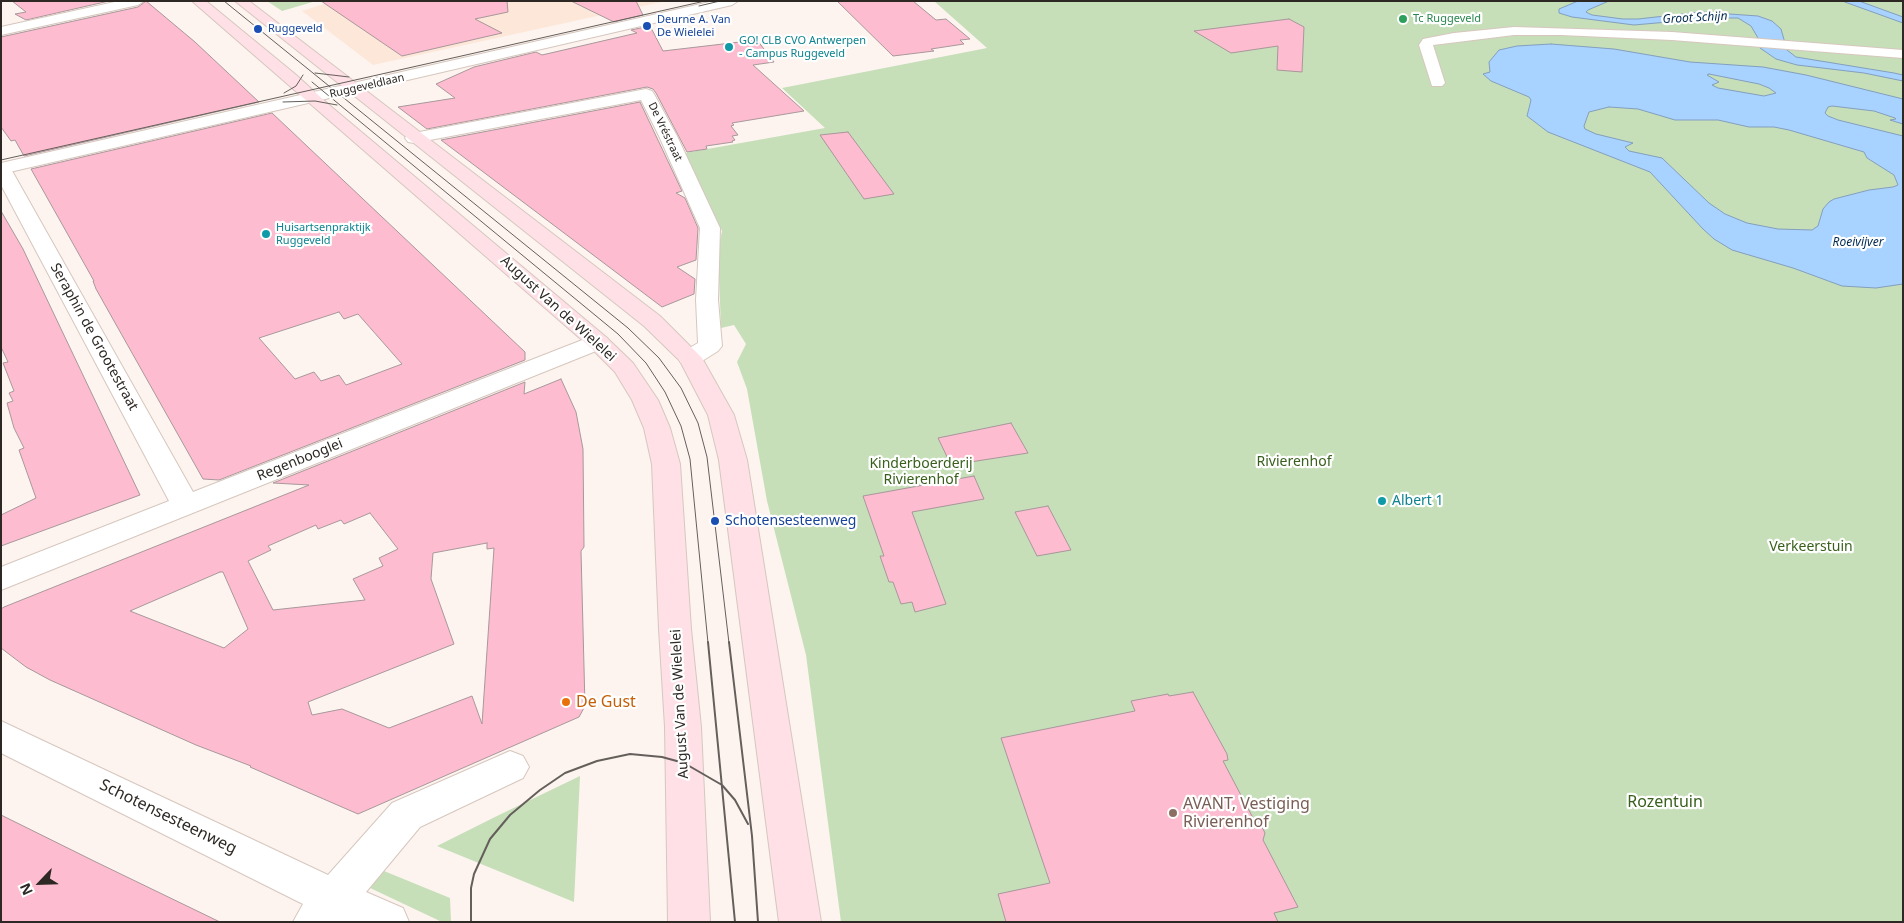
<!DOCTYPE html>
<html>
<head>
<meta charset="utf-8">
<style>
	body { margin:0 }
	#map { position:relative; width:1904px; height:923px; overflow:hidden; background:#fdf4ef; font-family:"Noto Sans",sans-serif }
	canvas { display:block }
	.frame { position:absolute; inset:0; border:2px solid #2d2824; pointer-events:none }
	.north { position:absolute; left:15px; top:858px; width:50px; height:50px; -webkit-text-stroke:4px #fff; paint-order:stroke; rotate:246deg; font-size:14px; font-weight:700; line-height:20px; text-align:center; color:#2d2824 }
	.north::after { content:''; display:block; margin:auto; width:18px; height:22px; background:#2d2824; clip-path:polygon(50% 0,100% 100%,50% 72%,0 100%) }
</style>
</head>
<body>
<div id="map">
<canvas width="1904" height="923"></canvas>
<div class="frame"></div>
<div class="north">N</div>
</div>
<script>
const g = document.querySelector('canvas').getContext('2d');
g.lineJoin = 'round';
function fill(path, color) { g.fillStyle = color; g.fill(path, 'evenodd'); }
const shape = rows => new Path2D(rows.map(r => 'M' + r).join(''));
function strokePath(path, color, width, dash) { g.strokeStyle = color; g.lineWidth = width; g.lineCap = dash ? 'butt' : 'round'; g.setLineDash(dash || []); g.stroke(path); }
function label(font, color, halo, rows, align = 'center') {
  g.font = font + ' "Noto Sans",sans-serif'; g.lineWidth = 4.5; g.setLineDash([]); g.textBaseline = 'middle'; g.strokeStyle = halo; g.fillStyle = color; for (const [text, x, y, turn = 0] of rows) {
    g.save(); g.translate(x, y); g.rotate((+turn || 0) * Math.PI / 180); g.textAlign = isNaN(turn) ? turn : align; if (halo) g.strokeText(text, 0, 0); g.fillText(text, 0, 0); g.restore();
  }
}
fill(shape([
	[333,1,666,1,373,65,302,11]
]), '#fde7d9');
fill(shape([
	[267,1,316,1,282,11],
	[934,1,1903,1,1903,922,841,922,806,655,767,501,747,389,737,362,746,344,734,325,721,328,718,251,722,231,685,153,825,128,782,88,987,48],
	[580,776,574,902,437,846,497,816],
	[384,871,450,898,451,922,442,922,368,887]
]), '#c6dfb9');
const water = shape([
	[1578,1,1609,1,1588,10,1586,12,1592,15,1623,19,1638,19,1701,12,1758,16,1772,21,1781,29,1787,50,1796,57,1894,73,1903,75,1903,81,1864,73,1797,65,1776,59,1760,48,1758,38,1751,26,1738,18,1713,18,1634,25,1572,17,1559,13,1559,9,1578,1],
	[1842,1,1859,1,1903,17,1903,23,1842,1],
	[1551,44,1614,49,1690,62,1763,67,1806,75,1903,99,1903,124,1890,120,1896,119,1895,118,1874,111,1832,106,1828,107,1825,113,1828,116,1838,120,1903,136,1903,284,1876,288,1842,286,1793,268,1732,250,1714,239,1703,229,1650,172,1548,132,1527,116,1531,100,1529,97,1491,81,1483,74,1490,72,1489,62,1499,50,1517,46,1551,44],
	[1709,74,1759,84,1769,88,1776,93,1764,96,1718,88,1712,85,1719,82,1707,75,1709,74],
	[1609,107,1638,109,1675,120,1718,120,1749,127,1774,127,1789,130,1864,152,1867,158,1894,175,1898,185,1893,187,1869,190,1834,199,1829,202,1823,209,1818,226,1812,230,1778,229,1747,223,1725,214,1709,203,1662,158,1629,151,1625,147,1633,143,1596,134,1585,129,1584,126,1589,112,1609,107]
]);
fill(water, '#a8d2ff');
strokePath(water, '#839fbd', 1);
const building = shape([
	[12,1,109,1,26,20,15,14,26,12,12,1],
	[146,1,195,42,259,102,24,156,15,140,11,141,1,127,1,37,138,7,146,1],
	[321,1,507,1,508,12,475,19,502,33,402,56,321,1],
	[571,1,636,1,643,15,614,22,571,1],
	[837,1,913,1,936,20,946,19,970,39,960,40,964,44,931,49,934,51,893,56,837,1],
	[1289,19,1304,27,1302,72,1277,70,1278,46,1231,53,1194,31,1289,19],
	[650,26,663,51,757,40,774,62,753,65,804,111,732,123,734,125,731,126,738,135,732,136,735,140,732,141,733,142,706,146,707,149,687,152,656,93,653,89,647,87,427,129,398,107,455,98,436,84,474,67,536,52,542,55,637,33,631,30,650,26],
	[640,102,682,191,676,193,685,198,698,228,696,260,677,267,695,279,694,294,662,307,441,140,640,102],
	[272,113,525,352,525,360,219,480,203,479,96,289,93,281,94,281,31,169,272,113],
	[339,312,344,319,358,314,402,364,346,385,339,375,321,381,314,372,295,379,259,338,339,312],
	[848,132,894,194,864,199,820,135,848,132],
	[1,211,23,249,140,495,1,546,1,515,36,498,19,450,24,448,14,428,7,403,13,401,9,393,14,391,3,363,8,362,1,347,1,211],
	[561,379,576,412,583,449,584,547,581,551,585,706,579,717,358,814,250,767,251,766,196,745,50,680,26,667,1,648,1,609,4,607,309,485,273,483,525,382,524,394,561,379],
	[370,513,398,549,379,558,383,566,353,579,365,600,273,610,248,561,271,550,268,546,316,525,318,529,341,520,344,524,370,513],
	[487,543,487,549,494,548,482,724,472,696,389,728,342,709,312,715,308,702,454,644,431,579,433,553,487,543],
	[220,572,223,572,248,629,224,648,130,611,220,572],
	[1011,423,1028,453,951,465,938,438,1011,423],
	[974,476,984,499,912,512,946,604,915,612,912,602,901,604,893,582,889,582,880,556,884,556,863,496,974,476],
	[1048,506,1071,550,1037,556,1015,512,1048,506],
	[1193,692,1227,754,1228,760,1223,761,1253,818,1260,823,1265,833,1263,840,1298,907,1274,913,1278,922,1006,922,998,894,1050,883,1001,738,1135,711,1131,701,1168,694,1169,696,1193,692],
	[1,815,98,863,220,922,1,922,1,815]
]);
fill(building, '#fdbccf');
strokePath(building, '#a8979b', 1);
const minor = shape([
	[119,1,144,1,138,5,1,35,1,27,119,1],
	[1514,27,1672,32,1903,50,1903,58,1672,40,1561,35,1514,35,1433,45,1445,83,1442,86,1432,86,1419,45,1423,39,1454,33,1514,27],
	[646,89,652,91,654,94,677,136,720,228,718,300,722,346,718,351,699,363,690,365,681,363,678,358,681,353,698,343,696,300,700,228,659,136,641,100,414,143,408,142,405,138,408,134,414,133,646,89],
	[1,164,8,165,11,169,193,492,590,337,598,335,606,337,610,342,606,347,1,590,1,567,169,501,1,185,1,164],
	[1,721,328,875,392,803,510,751,523,756,529,767,523,778,420,827,366,892,403,908,409,922,293,922,303,904,1,753,1,721]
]);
const tertiary = shape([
	[714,1,738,1,732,5,1,174,1,163,714,1]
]);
const secondary = shape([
	[192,1,206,1,295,74,328,104,606,337,633,363,658,400,670,428,680,464,691,629,701,727,710,922,668,922,665,727,659,629,652,464,644,428,632,400,615,372,590,347,192,1],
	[235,1,249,1,660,316,702,358,734,415,747,460,821,922,779,922,719,460,708,415,680,361,644,326,235,1]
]);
strokePath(minor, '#d6c7be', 2);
strokePath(tertiary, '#d6c7be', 2);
strokePath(secondary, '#d6c7be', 2);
fill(minor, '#fff');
fill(tertiary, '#fff');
fill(secondary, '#fee0e6');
strokePath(shape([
	[224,1,628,328,659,358,681,388,698,423,707,457,729,643],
	[699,6,720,1],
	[315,73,349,77],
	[312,82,618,334,646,363,665,392,681,426,690,459,708,643],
	[284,93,296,86,303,75],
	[283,102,315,101,337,105],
	[1,160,705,1]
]), '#655f5b', 1);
strokePath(shape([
	[708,642,735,922],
	[729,642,752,836,758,922],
	[471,922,471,888,474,874,490,839,510,815,540,790,565,773,597,761,630,754,662,757,684,763,722,785,735,800,748,824]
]), '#655f5b', 2);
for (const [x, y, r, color] of [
	[1403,19,5,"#2e9e5b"],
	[647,26,5,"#1a4fb4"],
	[258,29,5,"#1a4fb4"],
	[729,47,5,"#0f9aa8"],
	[266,234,5,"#0f9aa8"],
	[1382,501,5,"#0f9aa8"],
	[715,521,5,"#1a4fb4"],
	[566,702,5,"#e8710a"],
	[1173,813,5,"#8d6e63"]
]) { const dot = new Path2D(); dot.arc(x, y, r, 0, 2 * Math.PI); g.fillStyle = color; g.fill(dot); strokePath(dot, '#fff', 2); }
label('11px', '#27864d', '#fff', [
	["Tc Ruggeveld",1413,19]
], 'left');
label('11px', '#164399', '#fff', [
	["Deurne A. Van",657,20],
	["De Wielelei",657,33],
	["Ruggeveld",268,29]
], 'left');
label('11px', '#0d838f', '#fff', [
	["GO! CLB CVO Antwerpen",739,41],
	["- Campus Ruggeveld",739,54],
	["Huisartsenpraktijk",276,228],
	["Ruggeveld",276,241]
], 'left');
label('11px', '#2d2824', '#fff', [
	["Ruggeveldlaan",367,86,-13],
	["De Vréstraat",665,132,64]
]);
label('italic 12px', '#002a52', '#fff', [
	["Groot Schijn",1695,18,-3],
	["Roeivijver",1858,243]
]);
label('14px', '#2d2824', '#fff', [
	["August Van de Wielelei",558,309,42],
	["Seraphin de Grootestraat",94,337,61],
	["Regenbooglei",300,460,-22],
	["August Van de Wielelei",680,704,-93]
]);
label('14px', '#38601c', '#fff', [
	["Rivierenhof",1294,462],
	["Kinderboerderij",921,464],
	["Rivierenhof",921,480],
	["Verkeerstuin",1811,547]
]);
label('14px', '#0d838f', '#fff', [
	["Albert 1",1392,501]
], 'left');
label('14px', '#164399', '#fff', [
	["Schotensesteenweg",725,521]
], 'left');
label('16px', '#c56008', '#fff', [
	["De Gust",576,702]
], 'left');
label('16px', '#38601c', '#fff', [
	["Rozentuin",1665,802]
]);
label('16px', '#785e54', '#fff', [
	["AVANT, Vestiging",1183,804],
	["Rivierenhof",1183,822]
], 'left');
label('16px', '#2d2824', '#fff', [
	["Schotensesteenweg",168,817,26]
]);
</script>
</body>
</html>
